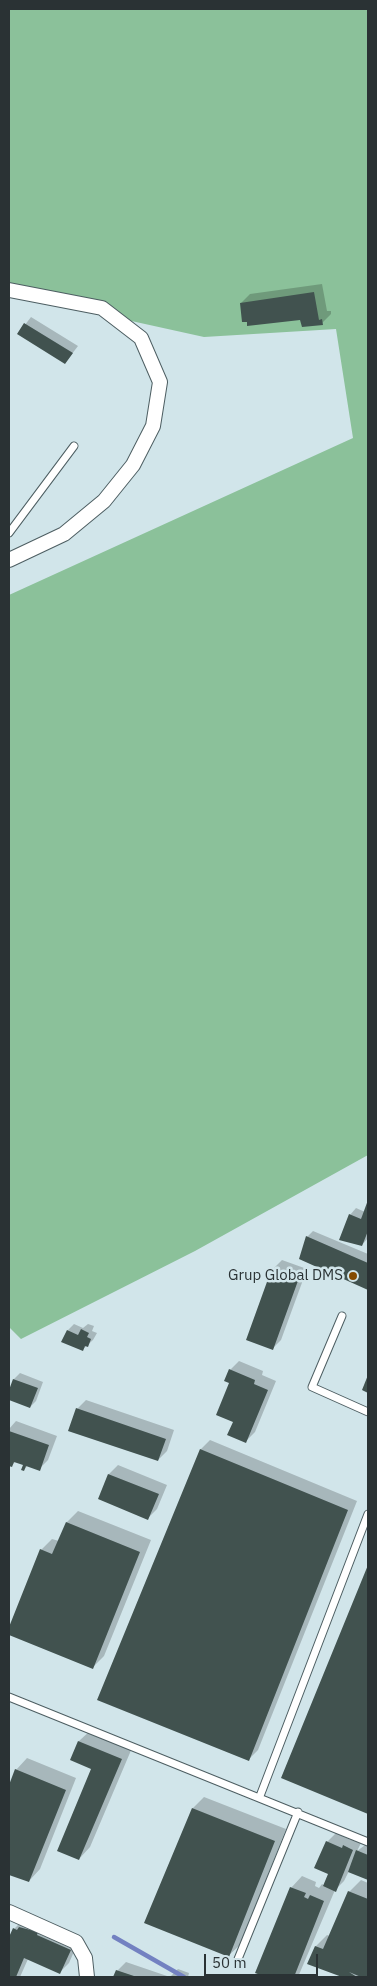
<!DOCTYPE html>
<html>
<head>
<meta charset="utf-8">
<style>
	body { margin:0 }
	#map { position:relative; width:377px; height:1986px; overflow:hidden; background:#d1e5ea; font-family:"IBM Plex Sans",sans-serif }
	canvas { display:block }
	.frame { position:absolute; inset:0; border:10px solid #2a3234; pointer-events:none }
	.scale { position:absolute; left:204px; top:1954px; width:114px; height:22px; box-sizing:border-box; border:2px solid #2a3234; border-top:0; padding-left:6px; font-size:15px; line-height:18px; white-space:nowrap; color:#2a3234; -webkit-text-stroke:4px #d1e5ea; paint-order:stroke }
</style>
</head>
<body>
<div id="map">
<canvas width="377" height="1986"></canvas>
<div class="frame"></div>
<div class="scale">50 m</div>
</div>
<script>
const g = document.querySelector('canvas').getContext('2d');
g.lineJoin = 'round';
function fill(path, color) { g.fillStyle = color; g.fill(path, 'evenodd'); }
const shape = rows => new Path2D(rows.map(r => 'M' + r).join(''));
function strokePath(path, color, width, dash) { g.strokeStyle = color; g.lineWidth = width; g.lineCap = dash ? 'butt' : 'round'; g.setLineDash(dash || []); g.stroke(path); }
function label(font, color, halo, rows, align = 'center') {
  g.font = font + ' "IBM Plex Sans",sans-serif'; g.lineWidth = 5; g.setLineDash([]); g.textBaseline = 'middle'; g.strokeStyle = halo; g.fillStyle = color; for (const [text, x, y, turn = 0] of rows) {
    g.save(); g.translate(x, y); g.rotate((+turn || 0) * Math.PI / 180); g.textAlign = isNaN(turn) ? turn : align; if (halo) g.strokeText(text, 0, 0); g.fillText(text, 0, 0); g.restore();
  }
}
fill(shape([
	[9,9,368,9,368,1155,195,1251,21,1339,9,1327,9,595,353,438,336,329,204,337,9,294]
]), '#8bc19a');
fill(shape([
	[322,284,327,311,331,311,331,314,322,323,301,318,243,321,241,303,250,294],
	[31,317,78,346,65,363,18,334],
	[368,1203,368,1238,362,1245,350,1215,356,1208,365,1212],
	[313,1231,368,1254,368,1288,300,1258,307,1237],
	[282,1260,307,1269,281,1340,272,1349,273,1269],
	[74,1324,83,1328,88,1324,94,1326,92,1331,97,1333,93,1340,82,1350,68,1330],
	[239,1361,263,1371,262,1375,276,1381,255,1432,246,1441,234,1421,231,1382,230,1370],
	[20,1373,43,1382,36,1401,30,1407,9,1399,14,1379],
	[86,1400,174,1430,167,1451,158,1460,77,1409],
	[16,1421,57,1436,48,1460,39,1469,28,1465,24,1470,24,1464,16,1461,11,1466,9,1465,9,1429],
	[210,1440,357,1501,258,1750,249,1759,99,1699,201,1449],
	[118,1465,167,1485,157,1509,148,1518,99,1499,109,1474],
	[78,1511,151,1540,104,1656,93,1667,9,1634,41,1550,52,1539,59,1541,67,1522],
	[368,1568,368,1812,282,1777],
	[91,1730,132,1748,90,1847,79,1859,93,1768,72,1759,79,1741],
	[27,1758,76,1778,40,1869,29,1881,9,1873,9,1788,16,1770],
	[204,1797,286,1829,240,1945,228,1956,193,1808],
	[336,1833,351,1840,353,1837,362,1841,357,1851,368,1843,368,1879,349,1871,344,1881,335,1890,298,1977,269,1977,257,1972,291,1888,302,1876,316,1882,315,1886,319,1888,322,1884,325,1886,330,1873,327,1842],
	[361,1880,368,1883,368,1977,348,1977,350,1973,345,1977,309,1964,316,1946,327,1935,330,1936,349,1892],
	[23,1920,79,1940,69,1963,60,1972,28,1959,20,1977,9,1977,9,1939,14,1929],
	[126,1962,170,1977,178,1969,189,1973,188,1977,116,1977,117,1971]
]), '#0003');
strokePath(shape([
	[114,1937,184,1977]
]), '#7381c1', 4.5);
fill(shape([
	[314,292,319,320,322,319,323,325,302,327,300,320,247,326,247,322,242,322,240,303],
	[24,323,73,353,65,364,17,334],
	[368,1200,368,1231,362,1246,339,1240,349,1214,361,1219],
	[306,1236,368,1263,368,1290,299,1259],
	[272,1268,299,1278,273,1350,246,1340],
	[81,1329,89,1333,87,1337,91,1339,88,1347,85,1346,83,1351,61,1342,67,1330,78,1335],
	[229,1369,255,1380,254,1384,268,1390,246,1443,227,1435,233,1422,216,1415,229,1383,224,1381],
	[368,1375,368,1393,362,1390],
	[13,1379,38,1388,30,1408,9,1400,9,1390],
	[76,1408,166,1439,158,1461,68,1431],
	[9,1431,49,1445,40,1471,26,1466,24,1471,21,1470,23,1465,14,1462,12,1467,9,1466],
	[200,1449,348,1510,249,1761,97,1700],
	[108,1474,159,1494,148,1520,98,1499],
	[66,1522,140,1552,93,1669,9,1635,9,1627,40,1549,52,1554],
	[368,1565,368,1814,281,1778],
	[78,1741,122,1759,79,1860,57,1851,91,1769,70,1760],
	[15,1769,66,1790,29,1882,9,1875,9,1785],
	[192,1808,275,1841,229,1957,144,1923],
	[326,1841,342,1848,343,1845,353,1850,336,1892,323,1886,328,1874,314,1868],
	[356,1850,368,1855,368,1880,348,1872],
	[290,1887,306,1893,304,1897,308,1899,310,1895,324,1901,294,1977,266,1977,255,1973],
	[348,1891,368,1899,368,1977,361,1977,349,1972,357,1977,342,1977,307,1964,315,1946,323,1949],
	[19,1927,38,1932,37,1935,71,1950,60,1974,24,1958,16,1977,9,1977,9,1937,13,1928,17,1930],
	[116,1970,137,1977,113,1977]
]), '#41524f');
const service = shape([
	[9,533,74,446],
	[342,1316,312,1387,368,1412],
	[9,1697,368,1842],
	[260,1796,368,1514],
	[238,1959,298,1812]
]);
const minor = shape([
	[9,290,102,308,141,338,160,382,153,426,133,465,104,501,64,534,9,560],
	[9,1912,76,1942,85,1958,87,1977]
]);
strokePath(service, '#4d5e62', 9);
strokePath(minor, '#4d5e62', 16);
strokePath(service, '#fff', 7);
strokePath(minor, '#fff', 14);
for (const [x, y, r, color] of [
	[353,1276,5,"#844a00"]
]) { const dot = new Path2D(); dot.arc(x, y, r, 0, 2 * Math.PI); g.fillStyle = color; g.fill(dot); strokePath(dot, '#d1e5ea', 2); }
label('15px', '#2a3234', '#d1e5ea', [
	["Grup Global DMS",343,1276]
], 'right');
</script>
</body>
</html>
